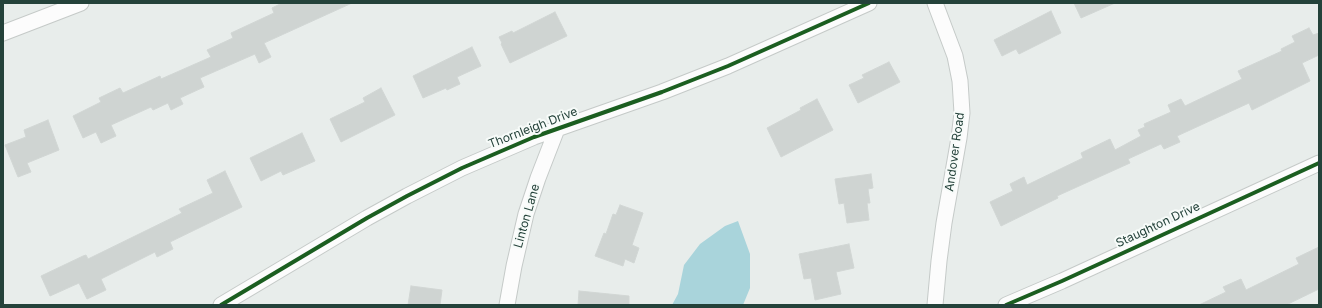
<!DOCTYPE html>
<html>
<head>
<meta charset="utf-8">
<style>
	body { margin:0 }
	#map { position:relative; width:1322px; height:308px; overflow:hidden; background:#e8edeb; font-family:Inter,sans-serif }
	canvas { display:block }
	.frame { position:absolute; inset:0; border:4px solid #24423a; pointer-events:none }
</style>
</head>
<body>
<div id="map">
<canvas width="1322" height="308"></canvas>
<div class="frame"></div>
</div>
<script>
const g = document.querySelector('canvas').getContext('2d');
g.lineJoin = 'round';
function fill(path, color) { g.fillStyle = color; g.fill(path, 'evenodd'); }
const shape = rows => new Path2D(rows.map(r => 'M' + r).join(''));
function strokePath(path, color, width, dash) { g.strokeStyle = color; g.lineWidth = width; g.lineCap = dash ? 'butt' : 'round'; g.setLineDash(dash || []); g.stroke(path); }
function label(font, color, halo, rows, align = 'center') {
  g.font = font + ' Inter,sans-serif'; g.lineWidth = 4; g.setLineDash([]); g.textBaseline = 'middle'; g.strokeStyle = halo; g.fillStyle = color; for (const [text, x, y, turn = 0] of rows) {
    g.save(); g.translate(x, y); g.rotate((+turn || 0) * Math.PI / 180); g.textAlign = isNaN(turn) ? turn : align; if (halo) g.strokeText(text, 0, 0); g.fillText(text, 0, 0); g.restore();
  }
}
fill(shape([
	[738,221,750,254,750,288,743,305,672,305,678,294,684,265,700,244,725,226]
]), '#a9d4db');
const building = shape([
	[282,3,352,3,264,43,271,57,259,63,255,54,200,78,204,87,180,98,183,104,171,110,168,103,153,110,151,107,111,125,116,136,101,143,96,132,83,138,73,116,101,102,99,98,120,88,123,93,160,76,161,79,211,57,207,50,233,38,231,33,274,13,272,8,282,3],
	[1074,3,1115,3,1081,18,1074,3],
	[1051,11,1061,33,1019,54,1016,49,1002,56,994,40,1051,11],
	[555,12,567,36,510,63,501,44,502,43,499,37,512,31,513,33,555,12],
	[1309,28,1313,35,1319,33,1319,55,1302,63,1310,81,1252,110,1249,103,1177,136,1180,142,1164,149,1161,144,1128,159,1130,163,1057,196,1058,198,1001,226,990,202,1013,191,1010,184,1024,177,1027,185,1083,158,1081,153,1110,139,1115,150,1141,136,1138,130,1145,127,1144,124,1171,112,1168,105,1181,99,1185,106,1242,79,1238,71,1282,51,1281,49,1295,42,1292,36,1309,28],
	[472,47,481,66,457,77,460,84,447,90,446,88,423,98,413,76,472,47],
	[889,62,900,82,858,103,849,85,864,78,862,75,889,62],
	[381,88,395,115,341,142,330,119,365,102,363,98,381,88],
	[817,99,833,130,781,157,767,128,801,110,800,108,817,99],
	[48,120,59,150,27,163,31,172,18,177,5,145,26,137,24,130,48,120],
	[302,133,315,161,283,175,281,171,261,181,250,158,302,133],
	[225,171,242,207,170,242,173,249,157,257,155,252,101,279,106,290,87,299,79,283,50,296,41,276,83,256,86,255,88,259,182,213,179,209,213,193,207,180,225,171],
	[871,174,873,188,868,189,870,203,867,203,869,220,847,223,844,203,839,204,835,179,871,174],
	[620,205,643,213,632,245,639,248,634,263,625,259,623,266,595,256,604,233,606,234,613,214,616,215,620,205],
	[849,244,854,268,836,272,841,294,815,300,811,278,804,279,799,254,849,244],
	[1319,247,1319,289,1286,305,1199,305,1226,292,1223,287,1241,279,1246,290,1299,264,1296,258,1319,247],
	[411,286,442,290,440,305,408,305,411,286],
	[579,291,629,296,629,305,578,305,579,291]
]);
fill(building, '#cfd4d2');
strokePath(building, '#d1d6d4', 1);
const street = shape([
	[935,3,955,56,960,81,962,113,959,138,944,223,939,261,935,305],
	[3,33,81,3],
	[221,305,367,218,407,196,462,168,534,137,662,92,728,66,869,3],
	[507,305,514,266,526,214,538,178,557,129],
	[1006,305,1062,281,1319,163]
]);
strokePath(street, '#c5cac8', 17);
strokePath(street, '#fcfcfc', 15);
strokePath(shape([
	[221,305,367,218,407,196,462,168,534,137,662,92,728,66,869,3],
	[1006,305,1062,281,1319,163]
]), '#1b5e20', 4);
label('12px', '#24423a', '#f7fbf9', [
	["Thornleigh Drive",533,128,-21],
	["Andover Road",955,152,-82],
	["Linton Lane",527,216,-74],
	["Staughton Drive",1158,225,-25]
]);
</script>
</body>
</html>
